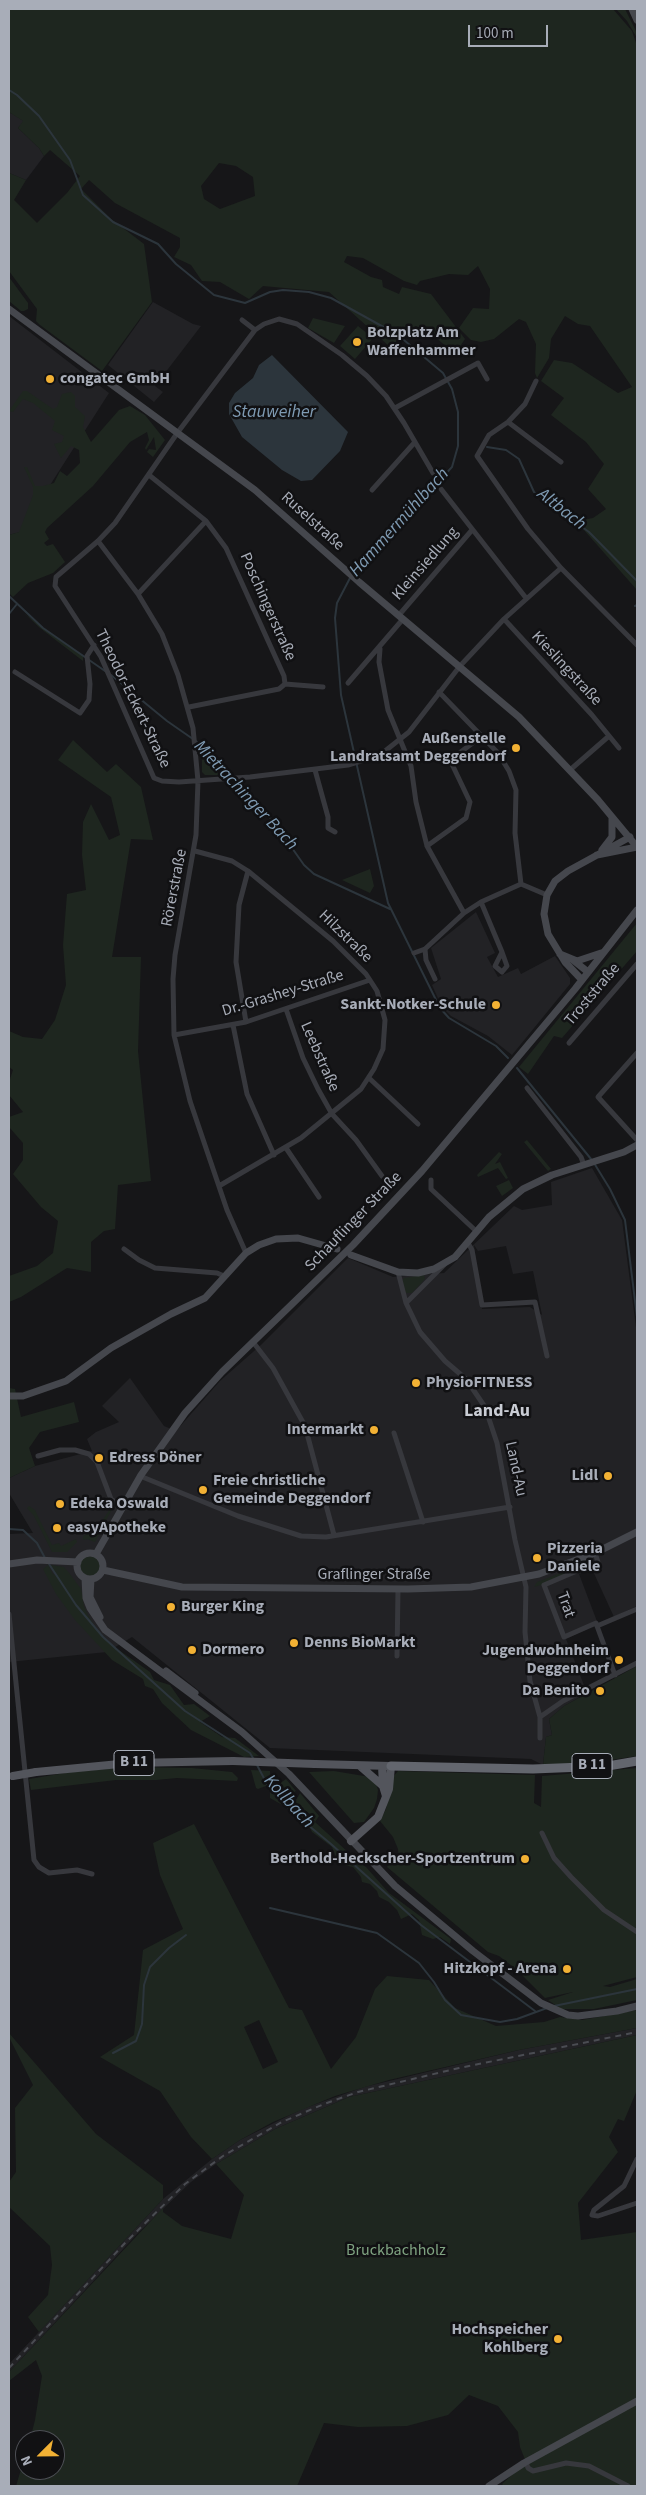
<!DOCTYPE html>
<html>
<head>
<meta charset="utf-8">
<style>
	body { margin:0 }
	#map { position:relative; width:646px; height:2495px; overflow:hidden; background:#161618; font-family:"Source Sans 3",sans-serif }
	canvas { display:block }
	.frame { position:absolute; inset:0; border:10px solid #a8adb8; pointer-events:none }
	.north { position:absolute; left:15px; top:2430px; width:50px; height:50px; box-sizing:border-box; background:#111113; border:1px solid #4d4f55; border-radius:50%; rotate:247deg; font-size:14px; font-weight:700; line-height:20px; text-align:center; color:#a8adb8 }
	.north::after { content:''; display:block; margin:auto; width:18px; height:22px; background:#f2b134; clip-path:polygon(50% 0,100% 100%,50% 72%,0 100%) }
	.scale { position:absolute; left:468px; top:25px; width:80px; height:22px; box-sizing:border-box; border:2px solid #a8adb8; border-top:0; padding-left:6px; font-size:15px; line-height:18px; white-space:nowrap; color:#a8adb8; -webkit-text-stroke:4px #111113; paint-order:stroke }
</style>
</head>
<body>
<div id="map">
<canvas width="646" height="2495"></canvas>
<div class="frame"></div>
<div class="north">N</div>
<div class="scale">100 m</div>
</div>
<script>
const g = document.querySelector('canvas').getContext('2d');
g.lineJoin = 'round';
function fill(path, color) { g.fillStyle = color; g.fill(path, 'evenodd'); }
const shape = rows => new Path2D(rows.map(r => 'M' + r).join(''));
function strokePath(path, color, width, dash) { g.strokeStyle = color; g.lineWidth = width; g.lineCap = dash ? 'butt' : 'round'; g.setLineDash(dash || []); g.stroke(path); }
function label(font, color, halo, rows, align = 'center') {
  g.font = font + ' "Source Sans 3",sans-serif'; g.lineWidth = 5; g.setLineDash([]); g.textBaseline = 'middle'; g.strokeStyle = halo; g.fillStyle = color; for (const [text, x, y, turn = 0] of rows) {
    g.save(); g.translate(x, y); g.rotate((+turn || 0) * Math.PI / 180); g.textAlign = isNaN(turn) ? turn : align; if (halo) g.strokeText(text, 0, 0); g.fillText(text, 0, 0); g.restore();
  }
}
fill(shape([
	[9,112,24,121,18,128,39,148,44,156,26,180,9,173],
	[153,302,193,324,201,326,155,386,163,392,154,402,108,365],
	[9,316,109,393,20,532,9,535],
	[476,912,495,953,487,957,498,977,518,968,521,974,555,956,570,978,570,984,512,1055,488,1036,451,1016,442,1007,432,985,441,979,431,948],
	[592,1168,622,1220,637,1335,637,1606,614,1617,592,1569,579,1574,598,1624,566,1639,587,1693,564,1706,549,1719,552,1735,546,1737,543,1765,531,1759,270,1748,132,1637,107,1652,9,1662,9,1534,33,1533,9,1493,9,1478,35,1466,92,1451,87,1439,96,1432,119,1422,102,1406,130,1378,164,1426,176,1431,220,1381,262,1344,348,1258,393,1277,444,1273,514,1206,522,1210,552,1205,551,1182],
	[474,1245,478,1251,506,1246,513,1274,533,1271,542,1315,530,1307,482,1309],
	[637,2028,637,2035,349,2097,275,2129,216,2164,191,2182,137,2234,9,2372,9,2364,163,2199,212,2159,240,2140,302,2109,364,2087,519,2050]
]), '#222225');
fill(shape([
	[9,9,613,9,632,31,637,46,637,590,583,529,578,521,593,518,606,509,588,489,604,464,586,442,551,415,564,398,541,381,554,360,572,363,618,393,632,387,590,326,578,324,565,316,551,339,549,358,537,378,535,373,536,344,526,322,519,319,494,339,481,342,471,340,459,328,473,308,489,309,490,289,478,266,468,275,449,274,420,281,417,285,404,281,363,258,347,256,344,262,371,277,382,280,383,287,399,294,402,287,431,294,465,339,455,354,435,337,416,326,390,347,329,292,263,286,249,299,220,282,202,281,191,265,174,257,180,247,180,238,115,203,89,180,81,189,110,218,144,244,152,302,102,371,40,325,36,321,37,309,9,271,9,173,26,180,14,200,37,223,67,193,80,176,50,150,44,156,39,148,18,128,23,121,9,112],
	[219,163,236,166,253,177,255,196,220,209,204,199,201,186],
	[616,9,625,9,637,33,637,38,627,21],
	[9,277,28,303,28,309,24,311,21,311,9,301],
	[313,318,345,326,334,343,308,328],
	[358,326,373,338,355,359,340,346],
	[23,391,27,391,53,409,57,407,62,394,71,392,75,396,75,407,85,416,83,427,91,442,119,410,130,406,145,415,165,440,153,457,147,452,149,449,156,450,154,437,146,450,145,448,149,440,147,432,130,442,93,486,47,528,45,532,49,539,44,543,47,546,53,544,65,562,53,573,28,583,13,597,9,593,9,535,19,532,33,495,33,487,24,467,27,467,35,486,43,486,54,483,60,471,67,476,80,463,79,450,71,446,61,458,54,444,62,442,64,436,52,430,55,421,33,403,23,399,13,412,9,411],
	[24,613,55,637,83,655,83,661,40,628],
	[73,740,107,772,116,764,141,787,153,840,131,839,112,957,141,957,138,1051,151,1181,118,1185,115,1229,104,1231,91,1242,91,1272,67,1268,21,1297,9,1302,9,1276,37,1266,53,1253,58,1221,41,1207,13,1174,23,1160,23,1143,9,1127,9,1117,23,1112,9,1095,9,1082,13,1070,9,1067,9,1031,23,1037,42,1039,55,1020,66,985,63,945,67,894,86,890,82,855,83,822,91,804,109,840,120,835,111,797,58,760],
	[202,750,217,764,229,775,205,775,202,772],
	[370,869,374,886,370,893,342,880],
	[637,923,637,951,562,1038,554,1036,528,1074,519,1067],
	[527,1140,551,1169,548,1171,524,1142],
	[499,1152,502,1154,495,1164,500,1162,508,1178,506,1179,498,1168,478,1177,477,1175],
	[509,1180,513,1188,502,1196,496,1186],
	[424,1275,425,1279,412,1293,406,1293,402,1281,404,1278],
	[9,1388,15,1389,21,1417,74,1402,79,1422,40,1432,29,1448,35,1466,9,1478],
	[29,1506,35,1510,52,1545,59,1543,61,1546,76,1539,77,1542,67,1552,52,1552,34,1516,27,1508],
	[110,1509,111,1511,95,1542,87,1539,83,1540,83,1536,96,1530],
	'80 1566a10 10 0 1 1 20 0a10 10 0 1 1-20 0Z',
	[590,1562,541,1585,534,1587,537,1582],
	[48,1565,53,1574,57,1576,51,1565,64,1567,70,1574,81,1589,84,1606,88,1615,100,1635,109,1643,150,1672,154,1680,170,1685,184,1705,194,1704,210,1716,200,1722,222,1737,235,1738,259,1756,244,1757,191,1730,162,1703,153,1689,145,1686,143,1679,112,1660,75,1620,56,1594,43,1569],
	[637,1666,637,1756,584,1764,543,1765,546,1737,552,1735,549,1719,564,1706],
	[132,1767,192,1768,232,1772,238,1778,237,1781,177,1778,156,1780,116,1780,31,1790,29,1779,71,1772],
	[637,1768,637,1977,603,1986,610,1987,637,1979,637,2000,594,2009,561,2009,548,2000,573,1992,545,1998,516,1969,499,1956,488,1952,387,1867,392,1859,399,1859,398,1849,393,1837,380,1821,386,1809,392,1778,398,1771,535,1775,534,1803,541,1807,542,1776],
	[251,1770,270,1771,271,1784,258,1789,256,1788],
	[334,1771,370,1777,375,1781,378,1790,377,1799,374,1808,364,1822,354,1823,309,1772],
	[286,1779,296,1791,289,1795,279,1784],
	[276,1790,288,1798,290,1803,284,1806,270,1798,270,1791],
	[300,1793,319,1816,315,1822,349,1853,351,1858,366,1867,389,1893,451,1939,450,1944,440,1937,433,1939,422,1935,419,1920,412,1914,401,1919,397,1910,389,1902,379,1897,377,1891,370,1884,362,1882,361,1877,353,1867,343,1865,336,1857,332,1847,312,1832,308,1823,293,1812,294,1808,308,1818,311,1815,295,1802],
	[194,1824,289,2008,302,2010,331,2069,356,2037,375,1989,387,1976,429,1980,455,2008,496,2026,544,2022,560,2017,582,2020,637,2010,637,2028,519,2050,389,2080,335,2096,273,2122,240,2140,212,2159,191,2137,160,2091,100,2057,134,2035,143,1950,183,1929,160,1875,153,1843],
	[259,2020,278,2062,263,2069,244,2027],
	[9,2033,96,2134,163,2185,163,2199,39,2332,28,2317,48,2295,52,2265,50,2246,9,2207,9,2182,16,2172,15,2108,33,2085,9,2037],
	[637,2035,637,2090,624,2121,618,2119,609,2137,618,2152,578,2203,581,2240,637,2232,637,2486,504,2486,502,2484,526,2462,520,2447,518,2432,498,2406,469,2395,448,2415,407,2426,358,2427,324,2423,297,2486,16,2486,25,2456,25,2470,55,2470,55,2440,30,2440,35,2420,42,2376,36,2360,9,2381,9,2372,163,2208,163,2212,182,2226,231,2239,244,2195,216,2164,275,2129,349,2097]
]), '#1e261f');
fill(shape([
	[272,355,348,432,340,451,312,480,301,481,282,470,242,437,229,414,229,403,235,393,253,378,259,365]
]), '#2c353c');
strokePath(shape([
	[9,90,17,95,39,116,70,160,83,195,113,222,158,244,176,264,214,295,245,303,270,292,283,290,309,292,331,298,398,335,443,373,452,389,458,412,458,446,452,467,353,574],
	[487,447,506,450,519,459,534,492,589,532,637,581],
	[350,578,337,603,335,618,341,695,388,903,440,1008,449,1018,496,1046,508,1058],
	[9,596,43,628,105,671],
	[635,606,637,605],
	[9,614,17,604],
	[111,675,167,721,203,746,218,760,273,821,304,865,314,874,390,909],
	[517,1068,591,1159],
	[594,1163,610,1189,625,1220,637,1317],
	[9,1529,23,1530,37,1543,45,1558],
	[49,1564,76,1605,103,1637,185,1711,250,1753,253,1758],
	[257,1765,267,1784,291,1811,331,1844,421,1925,535,2011],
	[270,1908,377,1933,419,1963,434,1982,445,2000,461,2015,500,2022,517,2019,547,2008],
	[554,2006,637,1989],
	[113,2053,136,2041,142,2024,144,1985,150,1967,169,1948,186,1935]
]), '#2c353c', 2);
strokePath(shape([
	[242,320,255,330],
	[536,381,525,404,508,422,489,435,477,456,528,529,561,568,637,645],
	[395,408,478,363,487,379],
	[508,422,561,462],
	[433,473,404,423,386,396,367,376,342,355,297,324,279,319,264,324,255,330,178,432,115,523,98,541,56,577,55,586,101,657,154,778,162,781,179,782,250,777,348,765,380,755,409,732,460,666,504,619,561,568],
	[149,475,206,521,226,548,284,676,285,684],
	[441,489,526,598],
	[372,490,415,442],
	[98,541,138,594,162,634,178,675,193,728,198,781,196,835,175,955,173,979,174,1035,190,1101,227,1210,246,1253],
	[138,594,206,521],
	[399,615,472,530],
	[504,619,592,715,619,748],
	[380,649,379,662,388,710,411,766,416,802,427,846,464,913],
	[15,672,80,713,89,700,90,684,87,656,94,645],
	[348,683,403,619],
	[285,684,323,687],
	[439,692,498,753,509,771,516,790,515,833,521,884],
	[189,707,279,689,285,684],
	[315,770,328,817,328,828,335,832],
	[570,770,609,736],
	[427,846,466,818,470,802,450,760,482,736],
	[195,851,232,861,248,871,333,941,366,974,377,991,385,1020,383,1049,374,1069,361,1089,301,1138,219,1186],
	[481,902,502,952,495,966,502,972,507,966,502,952],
	[414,953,425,949],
	[435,979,426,960,425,949,464,913,481,902,521,884,547,895],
	[286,1009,303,1058,318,1089,332,1114,356,1140,382,1176],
	[246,1022,236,962,239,905,248,871],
	[233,1025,247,1094,274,1155],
	[174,1035,246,1022,370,980],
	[569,1043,637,964],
	[637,1053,598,1097,637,1140],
	[369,1078,418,1124],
	[527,1088,581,1157,584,1165],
	[286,1148,319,1197],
	[431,1180,431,1189,476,1231],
	[468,1243,472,1250,482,1305,535,1302,547,1356],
	[124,1249,139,1260,155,1268,217,1273,224,1276],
	[398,1272,406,1303,420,1332,445,1361,466,1379,485,1407,497,1443,515,1540,526,1587,525,1632,530,1681,540,1717,540,1738],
	[406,1303,445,1264],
	[253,1342,273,1368,305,1426,334,1535],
	[394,1433,423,1522],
	[38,1456,60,1450,75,1450,89,1454,97,1462,111,1499,122,1507],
	[140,1476,238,1516,301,1536,326,1537,510,1507],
	[595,1553,598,1562,544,1585,564,1637,596,1623],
	[9,1614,34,1860,39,1867,49,1873,77,1870,92,1874],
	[397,1656,398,1589],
	[615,1675,597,1626,637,1609],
	[540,1717,563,1701,637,1663],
	[542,1833,554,1858,571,1877,604,1910,637,1932],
	[637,2159,624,2186,594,2210,592,2215,598,2216,637,2203],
	[526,2462,528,2468,533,2471,566,2463,589,2466,628,2486]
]), '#37383d', 5);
strokePath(shape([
	[632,9,637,20],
	[9,309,255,490,359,582,519,717,598,800,637,847,597,855],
	[602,850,612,837,612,817],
	[560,954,577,961,601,953],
	[573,960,588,972],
	[582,980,565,962,548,934,544,914,547,895,555,881,568,871,630,837],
	[351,1255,398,1272,418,1273,434,1269,455,1257,489,1217,523,1189,552,1175,624,1152,637,1145],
	[9,1396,23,1396,66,1381,111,1348,171,1314,205,1298,246,1253,259,1245,276,1239,298,1238,337,1249],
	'77 1566a13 13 0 1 1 26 0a13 13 0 1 1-26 0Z',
	[96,1554,141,1475,185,1413,222,1372,353,1245,422,1171,575,989,637,910],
	[9,1564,37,1560,78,1562],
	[103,1570,182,1587,408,1589,471,1587,539,1574,595,1553,637,1532],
	[85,1578,86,1598,90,1608,105,1630,242,1732,289,1774,395,1886,473,1951,541,2003,568,2015,578,2016,617,2011,637,2006],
	[91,1579,90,1597,100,1617],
	[166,1671,195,1693],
	[489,2486,524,2463,637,2401]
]), '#45474d', 7);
strokePath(shape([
	[315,1764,391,1766,389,1789,378,1817,351,1841],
	[360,1766,383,1786],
	[382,1766,383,1786,386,1796],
	[36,1772,130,1763,233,1761]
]), '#53555c', 8);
strokePath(shape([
	[391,1766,533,1769,608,1766,637,1761]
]), '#63666e', 9);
strokePath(shape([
	[9,2368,125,2243,185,2184,223,2156,282,2122,324,2104,358,2092,459,2068,637,2032]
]), '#4a4c52', 2, [6, 5]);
strokePath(shape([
	[233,1761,315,1764],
	[13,1776,36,1772]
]), '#53555c', 8);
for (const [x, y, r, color] of [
	[357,342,5,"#f2b134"],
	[50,379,5,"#f2b134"],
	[516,748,5,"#f2b134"],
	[496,1005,5,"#f2b134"],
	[416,1383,5,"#f2b134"],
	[374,1430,5,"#f2b134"],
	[99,1458,5,"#f2b134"],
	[608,1476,5,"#f2b134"],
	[203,1490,5,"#f2b134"],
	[60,1504,5,"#f2b134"],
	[57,1528,5,"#f2b134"],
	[537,1558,5,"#f2b134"],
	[171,1607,5,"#f2b134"],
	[294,1643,5,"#f2b134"],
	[192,1650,5,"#f2b134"],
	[619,1660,5,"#f2b134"],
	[600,1691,5,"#f2b134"],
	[525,1859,5,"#f2b134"],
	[567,1969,5,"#f2b134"],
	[558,2339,5,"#f2b134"]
]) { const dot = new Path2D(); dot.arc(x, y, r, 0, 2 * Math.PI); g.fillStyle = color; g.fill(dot); strokePath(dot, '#111113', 2); }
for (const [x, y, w] of [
	[134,1763,40],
	[592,1766,40]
]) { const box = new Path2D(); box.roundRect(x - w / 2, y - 12.5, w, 25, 4); g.fillStyle = '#111113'; g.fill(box); strokePath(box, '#a8adb8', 1); }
label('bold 15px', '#a8adb8', null, [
	["B 11",134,1763],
	["B 11",592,1766]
]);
label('bold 16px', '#a8adb8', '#111113', [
	["Bolzplatz Am",367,333],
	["Waffenhammer",367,351],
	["congatec GmbH",60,379],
	["Außenstelle",506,739,"right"],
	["Landratsamt Deggendorf",506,757,"right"],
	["Sankt-Notker-Schule",486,1005,"right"],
	["PhysioFITNESS",426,1383],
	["Intermarkt",364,1430,"right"],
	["Edress Döner",109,1458],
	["Lidl",598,1476,"right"],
	["Freie christliche",213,1481],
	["Gemeinde Deggendorf",213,1499],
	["Edeka Oswald",70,1504],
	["easyApotheke",67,1528],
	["Pizzeria",547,1549],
	["Daniele",547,1567],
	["Burger King",181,1607],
	["Denns BioMarkt",304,1643],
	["Dormero",202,1650],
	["Jugendwohnheim",609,1651,"right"],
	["Deggendorf",609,1669,"right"],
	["Da Benito",590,1691,"right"],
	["Berthold-Heckscher-Sportzentrum",515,1859,"right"],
	["Hitzkopf - Arena",557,1969,"right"],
	["Hochspeicher",548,2330,"right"],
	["Kohlberg",548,2348,"right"]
], 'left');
label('16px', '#a8adb8', '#111113', [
	["Ruselstraße",312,522,42],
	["Kleinsiedlung",426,564,-49],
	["Poschingerstraße",267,607,66],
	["Kieslingstraße",566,669,47],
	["Theodor-Eckert-Straße",132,699,64],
	["Rörerstraße",175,888,-79],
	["Hilzstraße",345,937,44],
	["Dr.-Grashey-Straße",283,994,-17],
	["Troststraße",593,995,-50],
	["Leebstraße",319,1057,66],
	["Schauflinger Straße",354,1222,-46],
	["Land-Au",515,1469,78],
	["Graflinger Straße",374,1575],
	["Trat",565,1605,70]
]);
label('16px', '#7fa381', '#111113', [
	["Bruckbachholz",396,2251]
]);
label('italic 18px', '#7f9bb3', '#111113', [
	["Stauweiher",274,413],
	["Altbach",561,510,38],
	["Hammermühlbach",400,523,-48],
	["Mietrachinger Bach",245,796,47],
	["Kollbach",288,1802,48]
]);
label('bold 18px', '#c9ccd4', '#111113', [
	["Land-Au",497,1412]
]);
</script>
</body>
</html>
